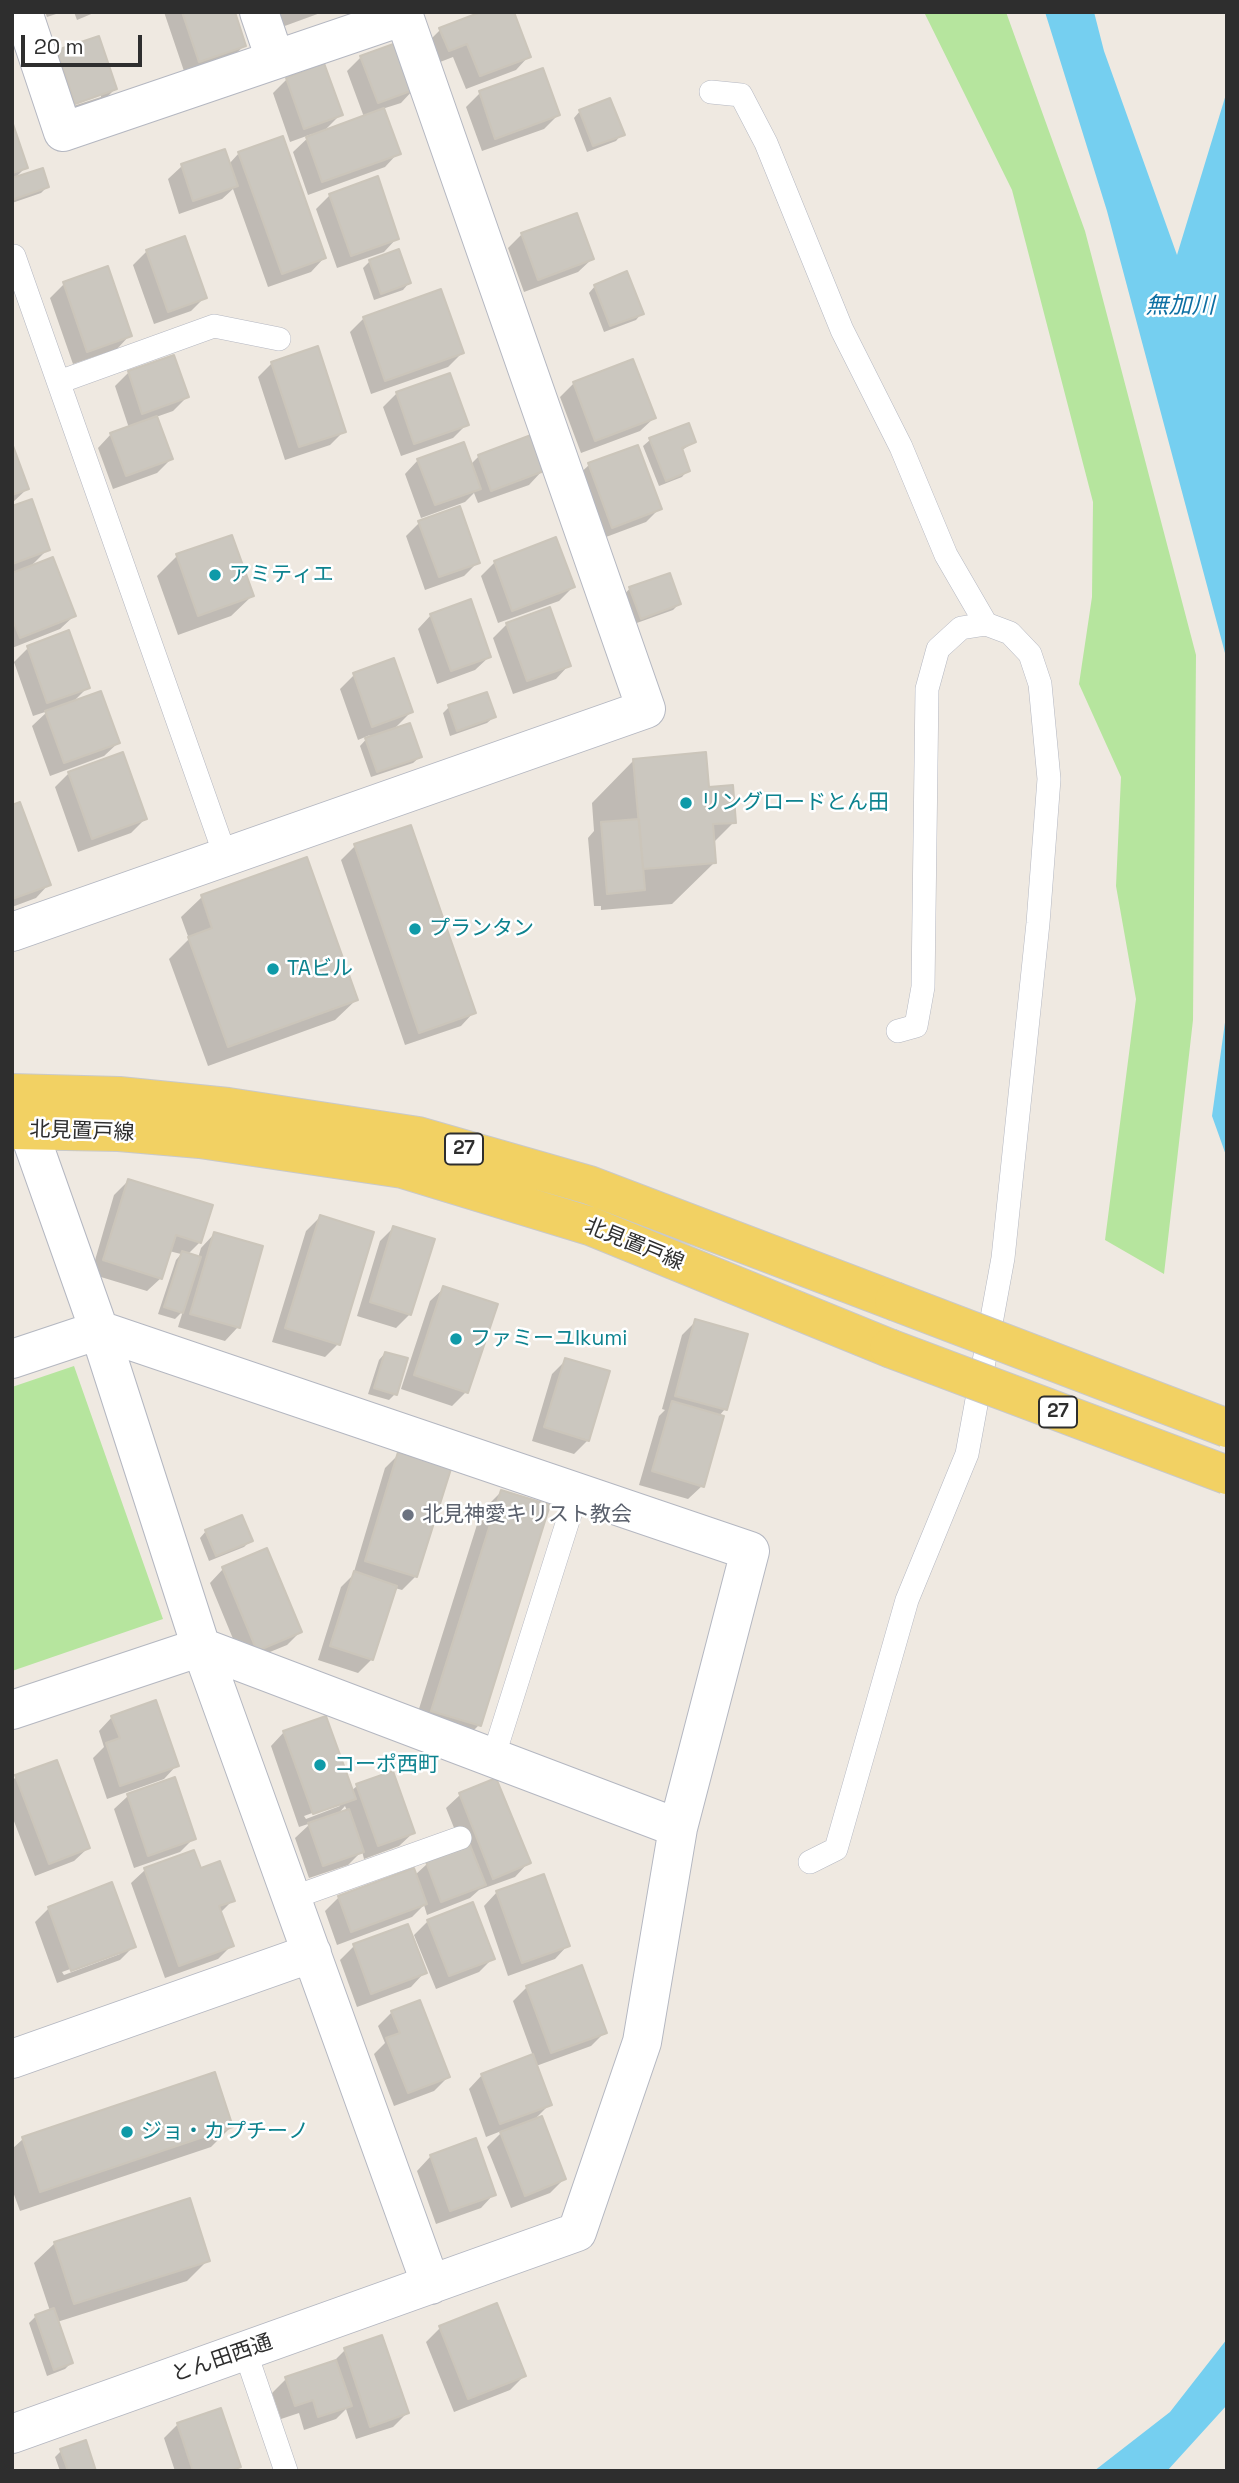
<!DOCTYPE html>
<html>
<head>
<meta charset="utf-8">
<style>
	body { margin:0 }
	#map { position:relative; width:1239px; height:2483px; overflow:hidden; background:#efe9e1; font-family:"Space Grotesk",sans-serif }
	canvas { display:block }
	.frame { position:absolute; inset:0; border:14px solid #2e2e2e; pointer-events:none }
	.scale { position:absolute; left:21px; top:35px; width:121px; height:32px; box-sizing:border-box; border:4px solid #2e2e2e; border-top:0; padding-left:9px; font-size:21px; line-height:24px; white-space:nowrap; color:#2e2e2e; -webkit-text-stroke:5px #fff; paint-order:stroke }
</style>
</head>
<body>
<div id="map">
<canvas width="1239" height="2483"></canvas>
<div class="frame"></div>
<div class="scale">20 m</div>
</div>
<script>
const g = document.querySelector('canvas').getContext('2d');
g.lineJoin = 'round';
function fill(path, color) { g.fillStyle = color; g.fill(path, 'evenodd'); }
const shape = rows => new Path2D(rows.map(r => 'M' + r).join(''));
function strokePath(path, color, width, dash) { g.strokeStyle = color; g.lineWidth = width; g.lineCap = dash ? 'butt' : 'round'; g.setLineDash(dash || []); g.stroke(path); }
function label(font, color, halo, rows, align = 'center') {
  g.font = font + ' "Space Grotesk","Noto Sans JP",sans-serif'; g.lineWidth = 5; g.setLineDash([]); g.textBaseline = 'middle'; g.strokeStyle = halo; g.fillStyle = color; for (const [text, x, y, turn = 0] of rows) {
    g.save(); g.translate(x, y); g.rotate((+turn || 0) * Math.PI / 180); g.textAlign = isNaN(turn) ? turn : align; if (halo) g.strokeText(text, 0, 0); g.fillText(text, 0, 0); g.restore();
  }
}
fill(shape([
	[924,12,1006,12,1085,231,1196,655,1193,1020,1164,1274,1105,1240,1136,999,1116,886,1121,777,1079,684,1092,597,1093,502,1012,190],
	[74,1366,163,1619,12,1671,12,1387]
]), '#b6e59e');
fill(shape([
	[1045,12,1094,12,1104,51,1177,255,1227,91,1227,679,1225,653,1107,211],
	[1227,1008,1227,1158,1212,1116],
	[1227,2339,1227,2405,1167,2471,1094,2471,1170,2412]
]), '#75cff0');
fill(shape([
	[45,12,62,12,47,17],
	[74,12,96,12,77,20],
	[164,12,233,12,244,46,230,59,185,74],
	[265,12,323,12,271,31],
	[440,30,529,56,516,70,466,89,453,57,435,64,427,43],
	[58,51,115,89,101,103,61,116,44,65],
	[101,93,101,97,67,108,66,105],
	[361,57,414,89,401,103,382,109,398,153,385,167,308,195,293,152,312,134,290,142,273,93,287,79,341,114,322,133,364,117,347,71],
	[480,93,558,115,544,129,482,151,466,107],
	[580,111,622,134,616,141,587,152,574,118],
	[12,127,26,167,13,180,47,187,41,193,12,203],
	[224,151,229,164,239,153,324,258,311,272,268,287,233,189,222,199,179,214,168,179,182,166],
	[330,195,397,238,384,252,337,268,316,209],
	[522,234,592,259,578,272,524,292,508,248],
	[147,251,205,297,191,311,154,324,133,265],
	[370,261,409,283,403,290,374,300,363,268],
	[107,268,130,335,117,349,73,364,50,298,64,284],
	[595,286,642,313,636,320,604,332,589,293],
	[364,318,462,353,448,367,371,394,350,332],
	[272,363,344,431,330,445,285,460,258,377],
	[129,372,187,397,173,411,156,417,171,459,157,473,113,489,98,448,111,434,129,428,115,386],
	[574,383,654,418,640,431,581,453,560,397],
	[397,393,467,424,453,438,401,456,383,407],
	[650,440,694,442,681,451,688,470,682,477,659,486,643,446],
	[637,447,660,508,646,522,598,540,575,478,589,465],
	[12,448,27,489,12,503],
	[479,456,542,471,529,485,478,503,474,493,465,502,421,518,405,474,418,460,470,465],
	[12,508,48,549,29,568,74,616,60,629,12,648],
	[419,523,478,562,464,576,425,590,406,536],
	[177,556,252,596,231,616,178,635,157,576],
	[495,562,573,587,559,601,498,623,481,576],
	[630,588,679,604,673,610,634,624,624,595],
	[431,615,489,657,475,670,437,684,418,629],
	[507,624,569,665,556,679,513,694,493,638],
	[28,648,88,687,72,703,118,743,104,756,50,776,32,726,48,711,33,716,14,662],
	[354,675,411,712,393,730,420,757,413,763,371,777,360,746,370,735,358,740,340,689],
	[449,707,494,717,487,723,450,736,443,713],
	[634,760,707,789,734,822,713,843,715,862,672,904,601,910,601,906,594,906,588,838,594,831,592,803],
	[69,773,145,819,131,833,78,852,55,787],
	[12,806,49,884,36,898,12,907],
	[410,827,474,1012,461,1026,405,1045,341,860,355,846],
	[202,897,356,1000,335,1020,208,1066,169,959,189,939,181,917],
	[128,1181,200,1242,187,1255,198,1258,201,1248,214,1234,238,1327,225,1341,178,1327,183,1311,175,1319,158,1314,176,1260,181,1254,169,1251,161,1278,147,1291,91,1274,114,1195],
	[320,1217,338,1344,325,1357,272,1342,306,1231],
	[394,1227,410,1314,396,1328,357,1316,380,1241],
	[444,1288,496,1305,466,1392,452,1406,401,1389,430,1301],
	[696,1321,725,1409,719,1416,702,1486,688,1499,639,1485,659,1416,665,1410,662,1409,682,1335],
	[385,1353,395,1394,389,1400,368,1394,379,1360],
	[566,1360,588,1440,574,1454,532,1441,552,1374],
	[399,1454,416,1576,402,1590,395,1588,372,1659,358,1673,318,1660,341,1587,353,1575,385,1468],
	[501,1492,479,1725,459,1745,412,1731,481,1512],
	[206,1531,251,1540,244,1547,209,1561,200,1538],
	[223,1569,300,1632,287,1645,243,1663,210,1583],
	[112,1717,177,1765,164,1779,107,1799,93,1758,104,1747,99,1731],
	[284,1732,351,1791,357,1786,413,1833,399,1846,364,1859,362,1851,348,1865,309,1878,295,1838,311,1823,299,1827,271,1746],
	[340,1803,340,1806,306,1819,304,1816],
	[345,1806,347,1811,337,1815],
	[16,1777,88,1848,74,1861,35,1876,12,1816,12,1781],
	[460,1795,528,1863,515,1877,479,1890,470,1898,427,1915,424,1905,412,1917,337,1945,325,1911,339,1897,415,1875,427,1864,463,1850,446,1808],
	[128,1796,194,1838,180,1852,134,1868,114,1809],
	[145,1870,200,1871,233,1900,220,1913,232,1945,218,1959,165,1978,131,1883],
	[497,1892,568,1945,555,1959,508,1976,484,1906],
	[49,1908,134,1946,120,1960,57,1983,35,1922],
	[120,1951,120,1954,64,1975,62,1972],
	[428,1921,493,1958,479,1972,436,1989,414,1935],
	[407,1926,424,1973,411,1987,357,2007,340,1960,354,1946],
	[527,1987,605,2032,591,2046,536,2066,550,2104,533,2121,564,2179,550,2193,511,2208,487,2147,504,2130,486,2137,469,2089,482,2075,533,2056,513,2001],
	[392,2012,448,2077,434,2091,394,2106,374,2054,385,2043,378,2026],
	[214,2075,231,2127,211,2147,20,2211,12,2189,12,2149,23,2139],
	[475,2141,494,2194,481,2208,436,2224,417,2171,430,2157],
	[55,2243,208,2260,187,2281,57,2322,71,2363,65,2369,47,2376,29,2323,36,2316,50,2311,34,2263],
	[496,2306,524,2376,510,2390,454,2412,426,2342,440,2328],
	[345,2350,407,2413,393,2427,356,2439,346,2409,336,2419,304,2430,299,2413,281,2419,272,2393,286,2379,332,2363],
	[178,2424,239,2466,234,2471,175,2471,164,2438],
	[61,2451,94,2471,60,2471,55,2457]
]), '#0003');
const building = shape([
	[182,12,235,12,246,46,199,62,182,12],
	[481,12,514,12,531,57,480,76,467,44,449,51,439,28,481,12],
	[99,36,117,89,75,104,57,50,99,36],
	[399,42,416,89,378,103,360,56,399,42],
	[324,63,343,115,304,129,286,78,324,63],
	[543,68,560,115,495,139,479,91,543,68],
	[610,98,625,135,593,146,579,110,610,98],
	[384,108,401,154,322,182,306,137,384,108],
	[12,121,28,168,12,173,12,121],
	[283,136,326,258,282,274,238,152,283,136],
	[225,149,238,186,193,201,181,164,225,149],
	[43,168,49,187,12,200,12,178,43,168],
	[378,176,399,239,351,256,329,194,378,176],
	[577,213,594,259,538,280,521,233,577,213],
	[185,236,207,298,168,312,146,250,185,236],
	[399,249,411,283,381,294,369,260,399,249],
	[108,266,132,336,87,352,63,282,108,266],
	[627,271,644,314,610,326,594,285,627,271],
	[441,289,464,353,385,381,363,317,441,289],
	[318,346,346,432,299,447,271,362,318,346],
	[174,355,189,397,142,414,128,371,174,355],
	[633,359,656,418,595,441,573,382,633,359],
	[450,373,469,425,414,444,396,392,450,373],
	[157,416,173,459,126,476,110,433,157,416],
	[689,423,696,442,682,448,690,471,666,481,649,438,689,423],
	[531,435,544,471,491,491,478,455,531,435],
	[464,442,481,489,435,505,417,459,464,442],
	[12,443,29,489,12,495,12,443],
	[638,445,662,509,612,528,588,463,638,445],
	[32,499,50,550,12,564,12,506,32,499],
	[460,506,480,563,439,577,418,521,460,506],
	[232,535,254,596,198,616,176,554,232,535],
	[556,537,575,587,512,611,494,561,556,537],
	[53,557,76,616,20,638,12,618,12,573,53,557],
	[670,573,681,604,641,619,629,587,670,573],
	[471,599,491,657,451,671,430,614,471,599],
	[550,607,571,666,527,681,506,623,550,607],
	[69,630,90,688,47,703,27,646,69,630],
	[394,658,413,712,372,727,353,673,394,658],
	[101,691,120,743,64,763,45,711,101,691],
	[487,692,496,717,457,731,448,705,487,692],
	[410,723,422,757,377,772,365,738,410,723],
	[123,752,147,819,92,839,68,772,123,752],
	[706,752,709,787,733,785,736,823,713,824,716,863,643,869,633,759,706,752],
	[20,802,51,885,12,899,12,805,20,802],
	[639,819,645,890,607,894,601,822,639,819],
	[411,825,476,1013,419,1033,354,844,411,825],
	[307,857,358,1000,228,1047,188,937,212,928,201,895,307,857],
	[128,1179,213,1205,201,1243,176,1235,162,1279,103,1260,128,1179],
	[320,1215,374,1232,340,1345,285,1328,320,1215],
	[393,1226,435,1239,411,1315,370,1302,393,1226],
	[214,1232,263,1246,240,1328,190,1314,214,1232],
	[182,1251,201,1257,183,1313,164,1307,182,1251],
	[443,1286,498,1304,468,1393,414,1375,443,1286],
	[695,1319,748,1334,727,1410,675,1396,695,1319],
	[385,1352,408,1358,397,1395,374,1388,385,1352],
	[565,1358,610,1371,589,1441,544,1427,565,1358],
	[672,1401,724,1416,704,1487,652,1471,672,1401],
	[398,1452,451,1469,417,1577,365,1561,398,1452],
	[501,1490,550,1505,481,1726,431,1711,501,1490],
	[242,1515,253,1541,216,1556,205,1530,242,1515],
	[267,1548,302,1632,257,1651,222,1567,267,1548],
	[354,1571,397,1586,373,1660,330,1646,354,1571],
	[156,1700,179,1766,120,1786,106,1743,120,1738,111,1716,156,1700],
	[326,1716,356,1799,313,1814,283,1731,326,1716],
	[57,1760,90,1848,49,1864,15,1775,57,1760],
	[393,1771,415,1833,378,1846,356,1784,393,1771],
	[175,1777,196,1839,148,1856,127,1794,175,1777],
	[496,1778,531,1863,493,1879,459,1793,496,1778],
	[349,1809,364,1852,323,1866,308,1823,349,1809],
	[470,1845,486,1885,441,1902,426,1862,470,1845],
	[194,1850,201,1868,220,1861,235,1901,219,1906,234,1946,179,1966,144,1868,194,1850],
	[414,1868,427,1904,351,1932,338,1896,414,1868],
	[544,1874,570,1946,522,1963,496,1891,544,1874],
	[112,1882,136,1947,71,1971,48,1907,112,1882],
	[473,1902,495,1959,449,1976,427,1920,473,1902],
	[408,1924,427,1973,371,1994,353,1944,408,1924],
	[582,1965,607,2033,551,2053,526,1986,582,1965],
	[420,2000,450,2077,408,2093,386,2038,400,2033,391,2011,420,2000],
	[533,2054,552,2105,500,2124,481,2074,533,2054],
	[215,2072,233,2127,40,2192,22,2137,215,2072],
	[542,2116,566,2179,525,2196,500,2132,542,2116],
	[476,2138,496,2195,450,2211,430,2155,476,2138],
	[190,2198,210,2261,74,2304,54,2242,190,2198],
	[497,2303,526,2376,468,2399,439,2326,497,2303],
	[54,2308,73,2363,54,2370,35,2315,54,2308],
	[382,2335,409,2413,370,2427,344,2348,382,2335],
	[336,2360,352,2406,318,2417,313,2400,295,2406,285,2377,336,2360],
	[221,2408,241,2467,229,2471,193,2471,177,2423,221,2408],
	[86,2440,96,2471,68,2471,60,2449,86,2440]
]);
fill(building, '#cbc7bf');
strokePath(building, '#cbc5ba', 2);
const lane = shape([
	[711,92,741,95,766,143,842,330,901,447,946,555,986,624],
	[14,256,225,855],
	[59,382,214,326,279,339],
	[493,1758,577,1492],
	[810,1862,836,1849,907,1600,967,1454,1003,1258,1038,923,1049,779,1040,684,1030,654,1010,633,986,624,961,628,938,649,927,689,923,987,916,1026,898,1031],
	[292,1898,460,1838],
	[245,2351,286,2471]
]);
const street = shape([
	[259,12,275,59],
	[12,932,646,709,404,16,63,132,23,12],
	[18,1101,99,1330,201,1647,431,2285],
	[12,1359,99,1330,750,1551,678,1828,642,2042,577,2232,12,2434],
	[12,1710,201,1647,678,1828],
	[12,2059,312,1953]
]);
const primary = shape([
	[12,1093,119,1096,228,1107,418,1136,589,1185,894,1301],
	[12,1130,119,1132,200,1139,403,1169,590,1226,889,1348]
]);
strokePath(lane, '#b4b7c1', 24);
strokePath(street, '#b4b7c1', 40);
strokePath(primary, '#c9c9c9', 40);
strokePath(lane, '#fff', 23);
strokePath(street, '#fff', 38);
strokePath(primary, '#f2d163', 38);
const primaryBridge = shape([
	[894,1301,1227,1428],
	[889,1348,1227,1475]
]);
strokePath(primaryBridge, '#c9c9c9', 40, []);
strokePath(primaryBridge, '#f2d163', 38);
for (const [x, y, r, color] of [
	[215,575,7,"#0f9aa8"],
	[686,803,7,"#0f9aa8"],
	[415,929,7,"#0f9aa8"],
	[273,969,7,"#0f9aa8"],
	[456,1339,7,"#0f9aa8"],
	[408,1515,7,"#6b7280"],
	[320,1765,7,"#0f9aa8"],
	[127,2132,7,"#0f9aa8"]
]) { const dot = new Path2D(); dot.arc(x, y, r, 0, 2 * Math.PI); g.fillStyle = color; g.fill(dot); strokePath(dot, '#fff', 2.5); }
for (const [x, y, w] of [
	[464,1149,38],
	[1058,1412,38]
]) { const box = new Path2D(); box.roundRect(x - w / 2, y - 15.5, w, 31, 5); g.fillStyle = '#fff'; g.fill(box); strokePath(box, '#2e2e2e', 2); }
label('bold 19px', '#2e2e2e', null, [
	["27",464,1149],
	["27",1058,1412]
]);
label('21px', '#0d838f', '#fff', [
	["アミティエ",229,575],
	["リングロードとん田",700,803],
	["プランタン",429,929],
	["TAビル",287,969],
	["ファミーユIkumi",470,1339],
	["コーポ西町",334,1765],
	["ジョ・カプチーノ",141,2132]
], 'left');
label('21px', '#2e2e2e', '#fff', [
	["北見置戸線",82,1132,2],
	["北見置戸線",634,1245,22],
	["とん田西通",222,2359,-19]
]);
label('21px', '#5b616d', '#fff', [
	["北見神愛キリスト教会",422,1515]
], 'left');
label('italic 23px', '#0d6fa3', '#fff', [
	["無加川",1180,307]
]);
</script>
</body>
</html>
